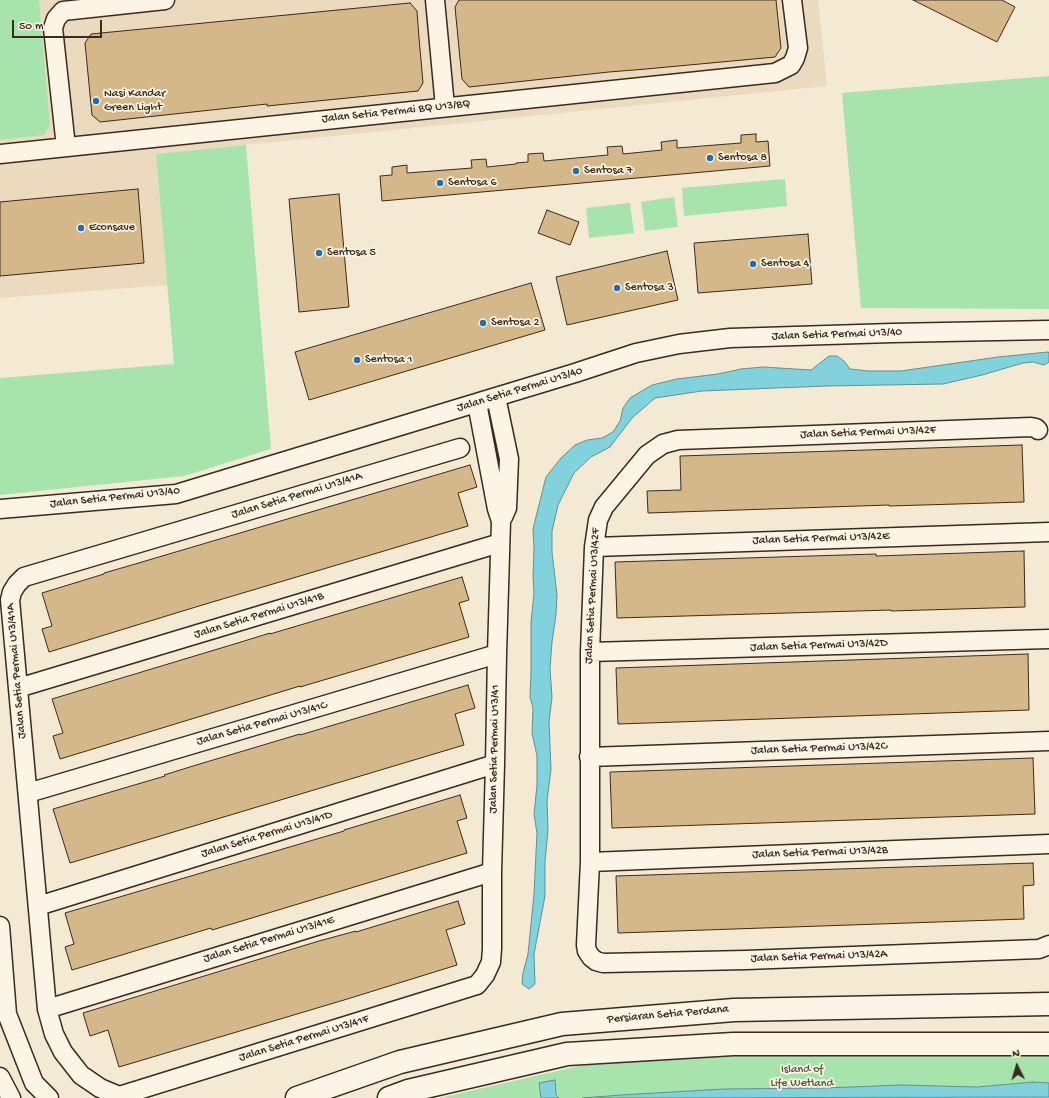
<!DOCTYPE html>
<html>
<head>
<meta charset="utf-8">
<style>
	body { margin:0 }
	#map { position:relative; width:1049px; height:1098px; overflow:hidden; background:#f4e9d3; font-family:"Gochi Hand",sans-serif }
	canvas { display:block }
	.north { position:absolute; left:997px; top:1046px; width:40px; height:40px; -webkit-text-stroke:3px #fcf5e5; paint-order:stroke; rotate:355deg; font-size:11px; font-weight:700; line-height:16px; text-align:center; color:#3b2a1e }
	.north::after { content:''; display:block; margin:auto; width:14px; height:18px; background:#3b2a1e; clip-path:polygon(50% 0,100% 100%,50% 72%,0 100%) }
	.scale { position:absolute; left:12px; top:20px; width:90px; height:18px; box-sizing:border-box; border:2px solid #3b2a1e; border-top:0; padding-left:5px; font-size:12px; line-height:14px; white-space:nowrap; color:#3b2a1e; -webkit-text-stroke:3px #fcf5e5; paint-order:stroke }
</style>
</head>
<body>
<div id="map">
<canvas width="1049" height="1098"></canvas>
<div class="north">N</div>
<div class="scale">50 m</div>
</div>
<script>
const g = document.querySelector('canvas').getContext('2d');
g.lineJoin = 'round';
function fill(path, color) { g.fillStyle = color; g.fill(path, 'evenodd'); }
const shape = rows => new Path2D(rows.map(r => 'M' + r).join(''));
function strokePath(path, color, width, dash) { g.strokeStyle = color; g.lineWidth = width; g.lineCap = dash ? 'butt' : 'round'; g.setLineDash(dash || []); g.stroke(path); }
function label(font, color, halo, rows, align = 'center') {
  g.font = font + ' "Gochi Hand",sans-serif'; g.lineWidth = 3.5; g.setLineDash([]); g.textBaseline = 'middle'; g.strokeStyle = halo; g.fillStyle = color; for (const [text, x, y, turn = 0] of rows) {
    g.save(); g.translate(x, y); g.rotate((+turn || 0) * Math.PI / 180); g.textAlign = isNaN(turn) ? turn : align; if (halo) g.strokeText(text, 0, 0); g.fillText(text, 0, 0); g.restore();
  }
}
fill(shape([
	[0,0,818,0,827,86,156,154,167,285,0,298]
]), '#ebdabd');
fill(shape([
	[0,0,39,0,50,125,44,135,0,140],
	[1049,76,1049,309,861,308,842,93],
	[246,145,271,449,184,476,0,495,0,378,174,364,156,154],
	[785,179,787,206,684,216,682,188],
	[674,197,678,227,645,231,641,202],
	[630,203,634,233,589,238,586,208],
	[773,1054,1049,1054,1049,1098,440,1098,592,1063]
]), '#a7e4ab');
const water = shape([
	[1048,352,1049,353,1049,362,1044,365,1033,362,1023,363,982,375,943,384,826,386,702,391,655,398,632,418,610,447,591,457,574,473,558,505,552,531,552,552,557,595,556,615,552,642,550,669,552,697,549,722,551,769,547,801,548,830,545,862,545,896,534,954,535,984,529,989,522,984,523,973,528,954,534,894,537,833,534,814,537,785,537,756,532,733,533,708,530,697,531,671,531,622,534,594,533,576,534,548,533,529,546,477,561,458,575,445,587,440,602,438,613,432,620,421,623,408,630,398,652,385,677,379,718,374,741,369,763,367,811,370,829,356,837,356,844,361,850,369,868,371,901,371,998,357,1048,352],
	[555,1080,556,1095,559,1098,541,1098,539,1083,555,1080],
	[1033,1082,1049,1083,1049,1097,582,1098,621,1095,724,1089,825,1088,902,1085,977,1087,1033,1082]
]);
fill(water, '#81d2dc');
strokePath(water, '#658f90', 1);
const building = shape([
	[459,0,776,0,781,48,775,57,646,69,609,72,469,87,462,79,455,7,459,0],
	[913,0,1002,0,1015,7,997,42,913,0],
	[410,3,417,11,419,38,423,83,418,91,267,106,267,104,100,122,92,115,85,43,91,34,410,3],
	[756,134,756,142,768,141,770,166,382,201,380,176,392,175,392,167,407,165,407,173,472,168,471,160,486,159,487,167,516,164,516,163,528,162,528,154,543,153,544,161,608,155,607,147,622,146,623,154,662,150,661,142,677,140,677,148,741,143,741,135,756,134],
	[138,189,144,263,0,276,0,202,138,189],
	[339,194,349,307,299,312,289,199,339,194],
	[547,210,579,222,570,245,538,233,547,210],
	[808,234,812,284,698,293,694,243,808,234],
	[667,251,678,300,567,325,556,277,667,251],
	[531,283,545,330,309,400,295,352,531,283],
	[1022,445,1024,502,889,506,889,505,648,513,647,491,681,490,680,456,1022,445],
	[470,465,477,487,458,493,468,526,199,606,49,652,42,629,52,626,42,593,104,574,104,573,125,567,470,465],
	[1024,551,1025,607,891,611,891,610,617,618,615,562,876,554,876,556,1024,551],
	[462,577,469,600,459,603,469,637,300,687,300,686,60,759,53,736,63,733,52,699,241,642,270,633,270,634,462,577],
	[1028,654,1029,710,618,724,616,668,1028,654],
	[468,685,475,708,455,714,464,745,167,834,70,863,53,809,165,776,164,775,193,766,300,734,300,735,468,685],
	[1033,758,1035,814,612,828,610,772,1033,758],
	[460,795,467,818,457,821,467,853,212,930,211,928,72,970,65,947,74,944,65,913,344,831,344,830,460,795],
	[1033,863,1034,885,1023,886,1024,919,618,933,616,876,1033,863],
	[458,901,465,924,446,930,457,965,344,1000,119,1067,108,1030,90,1036,83,1013,319,941,356,931,356,932,458,901]
]);
fill(building, '#d5b889');
strokePath(building, '#3b2a1e', 1);
const minor = shape([
	[435,0,445,107],
	[66,147,53,28,56,19,63,11,165,0],
	[0,154,775,73,791,65,795,58,798,48,792,0],
	[496,397,509,459,507,508,503,517],
	[1038,430,1036,428,1031,427,678,440,663,444,647,455,604,507,598,520,594,547,590,652,590,862,586,945,587,951,591,957,596,961,603,963,746,960,1039,949,1049,945],
	[460,448,24,577,17,584,12,592,10,600,47,1009,54,1034,63,1052,81,1075,100,1088,119,1096,477,985,485,975,491,962,492,949,492,872,495,764,497,654,501,521,497,509,477,403],
	[0,509,176,494,575,373,636,353,679,344,730,338,892,333,1049,330],
	[594,547,1049,532],
	[590,652,1049,639],
	[18,688,500,543],
	[589,757,1049,741],
	[28,793,497,654],
	[590,862,1049,844],
	[38,906,495,764],
	[0,926,7,1014,34,1083,49,1098],
	[47,1009,492,872],
	[0,1077,11,1098]
]);
const major = shape([
	[297,1098,400,1062,562,1024,734,1010,1049,1004],
	[389,1098,408,1091,567,1054,733,1044,1049,1044]
]);
strokePath(minor, '#3b2a1e', 21);
strokePath(major, '#3b2a1e', 25);
strokePath(minor, '#fcf5e5', 18);
strokePath(major, '#fcf5e5', 22);
for (const [x, y, r, color] of [
	[96,101,4,"#1f6fb2"],
	[710,158,4,"#1f6fb2"],
	[576,171,4,"#1f6fb2"],
	[440,183,4,"#1f6fb2"],
	[81,228,4,"#1f6fb2"],
	[319,253,4,"#1f6fb2"],
	[753,264,4,"#1f6fb2"],
	[617,288,4,"#1f6fb2"],
	[483,323,4,"#1f6fb2"],
	[357,360,4,"#1f6fb2"]
]) { const dot = new Path2D(); dot.arc(x, y, r, 0, 2 * Math.PI); g.fillStyle = color; g.fill(dot); strokePath(dot, '#fcf5e5', 1.5); }
label('12px', '#3b2a1e', '#fcf5e5', [
	["Nasi Kandar",104,94],
	["Green Light",104,108],
	["Sentosa 8",718,158],
	["Sentosa 7",584,171],
	["Sentosa 6",448,183],
	["Econsave",89,228],
	["Sentosa 5",327,253],
	["Sentosa 4",761,264],
	["Sentosa 3",625,288],
	["Sentosa 2",491,323],
	["Sentosa 1",365,360]
], 'left');
label('12px', '#3b2a1e', '#fcf5e5', [
	["Jalan Setia Permai BQ U13/BQ",396,112,-6],
	["Jalan Setia Permai U13/40",837,335,-2],
	["Jalan Setia Permai U13/40",520,390,-17],
	["Jalan Setia Permai U13/42F",868,433,-2],
	["Jalan Setia Permai U13/41A",297,496,-17],
	["Jalan Setia Permai U13/40",115,498,-6],
	["Jalan Setia Permai U13/42E",821,539,-2],
	["Jalan Setia Permai U13/42F",593,596,-87],
	["Jalan Setia Permai U13/41B",259,616,-17],
	["Jalan Setia Permai U13/42D",819,646,-2],
	["Jalan Setia Permai U13/41A",17,671,-95],
	["Jalan Setia Permai U13/41C",262,724,-16],
	["Jalan Setia Permai U13/41",495,749,-89],
	["Jalan Setia Permai U13/42C",819,749,-2],
	["Jalan Setia Permai U13/41D",267,835,-17],
	["Jalan Setia Permai U13/42B",820,853,-2],
	["Jalan Setia Permai U13/41E",269,940,-17],
	["Jalan Setia Permai U13/42A",819,957,-2],
	["Persiaran Setia Perdana",668,1015,-5],
	["Jalan Setia Permai U13/41F",304,1039,-17]
]);
label('12px', '#565841', '#fcf5e5', [
	["Island of",802,1070],
	["Life Wetland",802,1084]
]);
</script>
</body>
</html>
